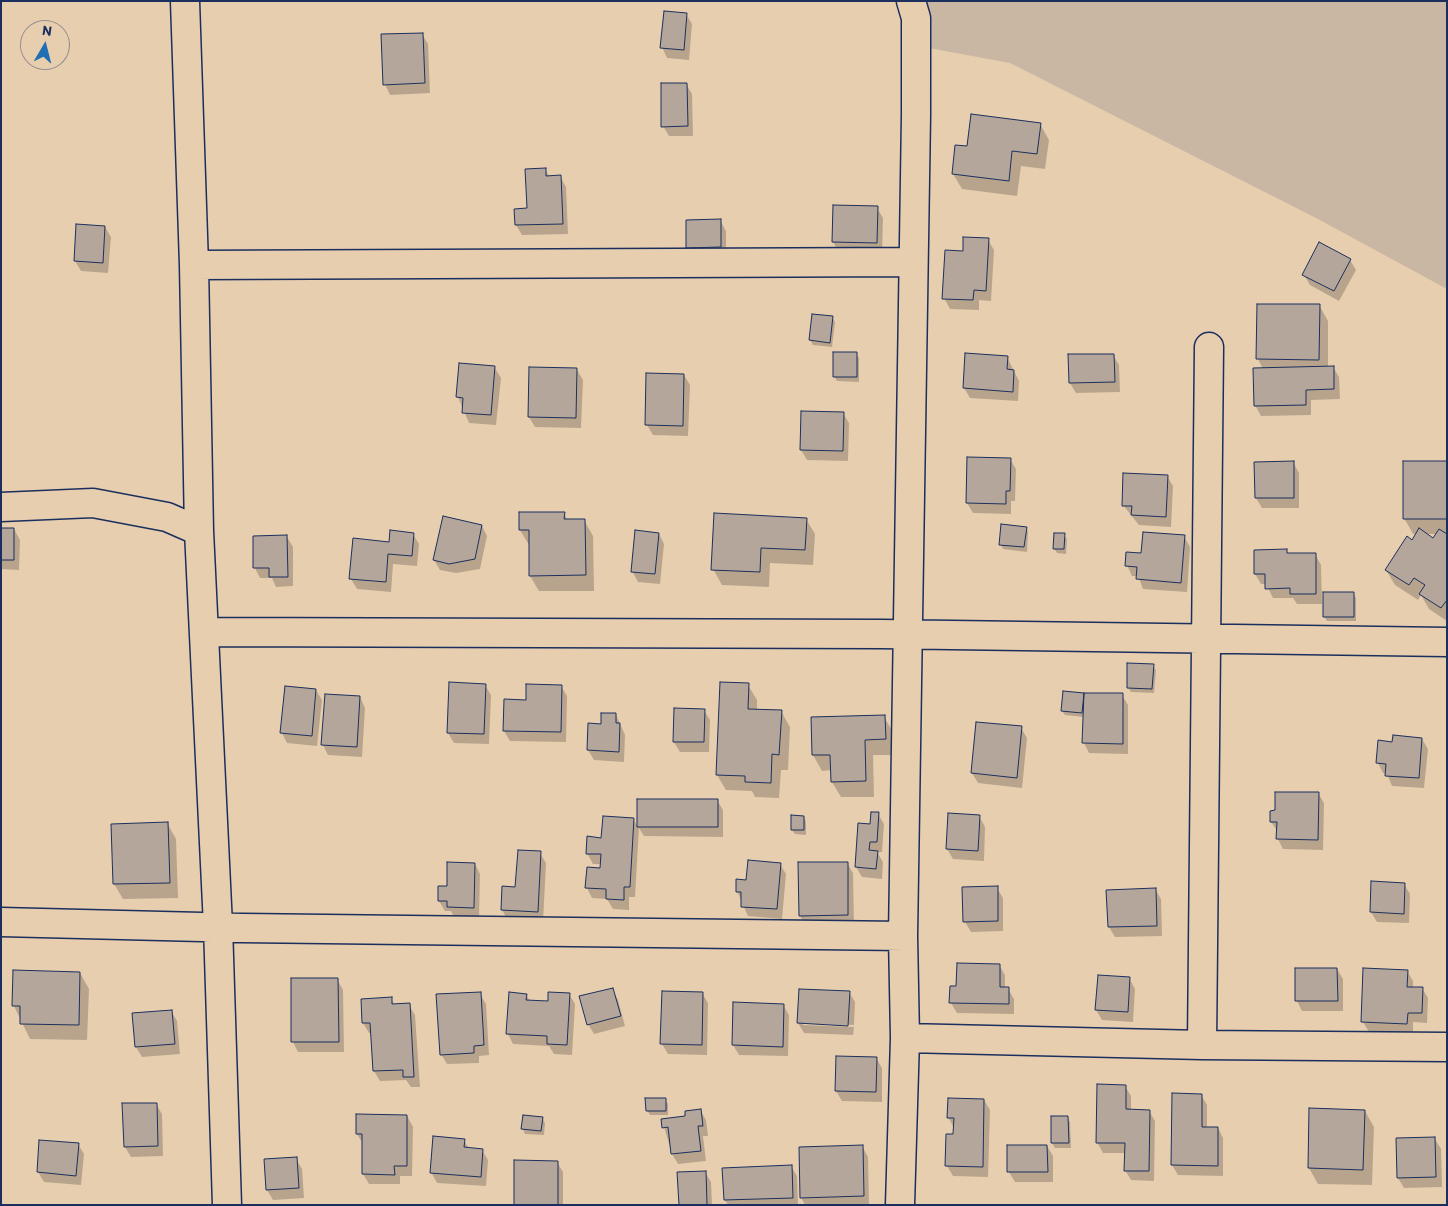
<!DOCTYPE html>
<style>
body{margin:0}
#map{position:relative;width:1448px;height:1206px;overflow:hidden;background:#e7ceaf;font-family:Itim,sans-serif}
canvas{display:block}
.frame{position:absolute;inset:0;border:2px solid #1b2f5e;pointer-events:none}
.north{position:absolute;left:20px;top:20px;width:50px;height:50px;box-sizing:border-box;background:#e7ceaf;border:1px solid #958e8f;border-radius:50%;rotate:8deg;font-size:14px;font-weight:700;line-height:20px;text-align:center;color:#1b2f5e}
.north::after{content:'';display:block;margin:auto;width:18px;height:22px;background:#1f6fb2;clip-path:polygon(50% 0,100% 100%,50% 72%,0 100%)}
</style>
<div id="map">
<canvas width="1448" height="1206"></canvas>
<div class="frame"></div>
<div class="north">N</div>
</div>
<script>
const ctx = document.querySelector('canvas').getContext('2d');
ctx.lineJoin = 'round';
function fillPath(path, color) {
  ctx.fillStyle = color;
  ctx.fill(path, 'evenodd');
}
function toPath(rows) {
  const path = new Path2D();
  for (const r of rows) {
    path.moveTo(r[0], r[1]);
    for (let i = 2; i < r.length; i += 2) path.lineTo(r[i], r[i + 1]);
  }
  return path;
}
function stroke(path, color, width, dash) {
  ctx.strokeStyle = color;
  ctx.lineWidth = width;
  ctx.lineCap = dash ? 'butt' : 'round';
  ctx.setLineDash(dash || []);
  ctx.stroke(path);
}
const green = toPath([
 [904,1,1447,1,1447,289,1316,218,1010,63,907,44]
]);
const shadow = toPath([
 [686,14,692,24,689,60,667,58,662,47],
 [422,34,428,44,430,93,390,95,385,84],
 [686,84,692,94,693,136,669,136,663,126],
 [1040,124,1049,140,1045,169,1021,166,1017,196,962,189,953,174,969,147],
 [545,170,550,177,560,176,566,187,568,234,522,235,516,225,516,210,528,210],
 [877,208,883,218,882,253,839,252,833,242],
 [720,220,726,231,726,257,693,257,687,247],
 [105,227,111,237,108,273,81,271,75,261],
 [988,240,994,250,991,301,979,300,979,310,950,309,944,298,964,252],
 [1350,260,1356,270,1339,301,1310,285,1304,275],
 [1319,305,1328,321,1328,367,1333,367,1339,377,1340,399,1311,400,1311,415,1261,416,1255,405,1263,369,1258,359],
 [832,317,835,322,832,347,813,345,810,340],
 [856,353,859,358,859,382,837,381,834,376],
 [1113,355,1119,365,1120,392,1076,393,1070,383],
 [1007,357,1019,381,1018,401,970,398,964,388],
 [495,368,501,378,496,425,469,423,458,397],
 [577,370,583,380,581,428,535,427,529,417],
 [684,375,690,385,688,436,653,435,647,425],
 [802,412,843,413,849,423,848,461,807,460,801,450],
 [1010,459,1016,469,1015,501,1011,501,1011,514,973,513,967,503],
 [1293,462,1299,473,1299,508,1262,508,1256,498],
 [1447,462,1447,534,1445,534,1447,535,1447,621,1429,609,1421,595,1418,600,1395,585,1386,570,1417,534,1413,534,1404,518],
 [1425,534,1437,534,1433,539],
 [1167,476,1173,486,1171,527,1139,525,1123,505],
 [564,513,568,521,584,520,593,536,594,591,539,591,530,576,529,545,520,530],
 [806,519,815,534,813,565,770,563,769,587,722,585,713,569],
 [482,526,487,536,480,569,456,573,440,570,434,560],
 [1026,528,1028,532,1027,552,1003,549,1001,544],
 [1,529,14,529,20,540,19,570,1,569],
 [413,534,419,544,417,566,393,564,391,592,357,589,351,579,390,543],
 [659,534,664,544,660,584,638,582,632,571],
 [1064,535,1067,539,1066,554,1057,553,1054,548],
 [1184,536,1190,547,1187,592,1143,589,1138,576,1132,576,1127,565,1142,554],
 [254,537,287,537,293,547,293,586,276,587,272,578,260,578,255,568],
 [1286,551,1288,554,1315,554,1321,565,1322,604,1297,604,1293,598,1273,598,1266,584,1261,584,1255,574],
 [1353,593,1356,598,1356,621,1327,621,1324,616],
 [1153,666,1156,670,1154,693,1131,692,1128,687],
 [485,685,491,695,489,744,454,743,448,733],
 [748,685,757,700,757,710,781,711,790,727,788,770,781,770,779,798,755,797,752,791,726,790,717,775],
 [561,686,567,696,566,742,510,741,504,731,527,701],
 [316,690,322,700,317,746,287,743,282,733],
 [1083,694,1085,698,1122,695,1128,705,1128,754,1089,753,1084,743,1084,717,1065,715,1062,711],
 [360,697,365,708,362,757,328,755,323,745],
 [704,710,710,720,709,752,680,752,674,742],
 [616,715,625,735,624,762,594,760,588,750,589,724,603,725],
 [884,717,893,732,894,755,873,755,874,797,841,797,832,782,832,770,822,771,813,755,812,719],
 [1021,728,1027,738,1022,788,978,783,972,773],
 [1422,739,1428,749,1424,788,1392,786,1387,774,1383,773,1378,763],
 [1318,793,1324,803,1323,850,1283,849,1278,839,1278,832,1271,822],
 [638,800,717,800,723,810,723,837,644,836,639,828,635,897,629,897,629,910,613,909,607,899,592,898,587,888,601,869,601,864,593,864,587,853,602,839,633,819,638,827],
 [878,814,884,824,882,852,877,852,883,862,882,879,862,877,856,867,871,825],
 [979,816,985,827,984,861,953,859,947,849],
 [804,817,806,822,806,835,795,834,792,830],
 [167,823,176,839,178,898,123,899,114,884],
 [540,853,546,863,543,922,508,920,502,910,503,888,517,888],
 [847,863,853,873,854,925,806,926,800,916],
 [475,864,480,874,479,918,454,917,451,911,445,911,439,901],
 [780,864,786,874,782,919,748,916,737,891,748,882],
 [1404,884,1410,894,1409,923,1377,922,1371,912],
 [997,888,1003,898,1003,931,971,932,965,922],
 [1155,889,1161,899,1162,936,1115,937,1109,927,1107,891],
 [999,965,1005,975,1005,989,1008,989,1014,999,1014,1014,957,1013,951,1003,957,987],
 [1296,969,1337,969,1343,979,1343,1011,1302,1011,1297,1001],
 [1407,971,1413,981,1413,988,1422,988,1428,998,1427,1023,1413,1022,1413,1034,1369,1032,1363,1022],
 [80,973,89,989,87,1040,30,1039,14,1006],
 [1129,978,1135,989,1133,1022,1102,1020,1096,1010],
 [337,979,343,990,344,1052,298,1052,293,1042,292,980],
 [612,989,618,1000,625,1026,594,1034,588,1024],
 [800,990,849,992,855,1002,854,1025,803,1022,803,1025,854,1027,853,1035,804,1033,798,1023],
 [702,993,708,1003,707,1055,668,1054,662,1044],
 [480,994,486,1004,489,1055,479,1056,479,1063,447,1064,441,1054],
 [569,994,575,1004,572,1055,554,1054,549,1046,513,1044,508,1034,526,995,530,1001,549,1003],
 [391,998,395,1006,409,1005,415,1015,420,1087,411,1087,406,1080,380,1081,374,1071,372,1033,369,1033,363,1023],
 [734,1003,783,1005,789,1015,788,1056,739,1055,733,1045],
 [171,1011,177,1021,180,1054,142,1057,136,1047],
 [876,1058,882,1068,882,1102,842,1101,836,1091],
 [1125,1086,1131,1096,1131,1110,1149,1111,1155,1121,1154,1181,1131,1180,1125,1170,1126,1153,1103,1153,1097,1142],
 [1201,1095,1207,1105,1207,1128,1218,1128,1223,1138,1223,1176,1178,1175,1172,1165],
 [665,1100,668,1104,668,1115,650,1115,647,1110],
 [984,1100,990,1110,988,1177,953,1176,947,1166,955,1135,954,1128,948,1117],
 [156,1104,162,1114,163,1156,131,1157,125,1147],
 [700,1110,706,1120,708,1136,703,1136,706,1161,678,1164,672,1154,662,1120,686,1117],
 [1311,1110,1365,1111,1374,1127,1372,1185,1318,1184,1309,1168],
 [358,1116,407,1116,413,1127,412,1176,400,1176,400,1184,369,1184,363,1174,363,1144,357,1134],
 [1067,1117,1070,1122,1071,1148,1055,1148,1052,1143],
 [542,1118,545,1123,544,1135,525,1134,523,1129],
 [1435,1139,1441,1149,1442,1187,1404,1188,1398,1178],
 [464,1140,469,1149,482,1150,488,1160,486,1186,437,1183,431,1172],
 [78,1144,84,1154,81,1185,44,1182,38,1172],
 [862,1146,868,1157,869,1205,805,1205,801,1197],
 [1009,1146,1047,1146,1053,1156,1053,1182,1015,1182,1009,1172],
 [296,1159,302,1169,304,1198,273,1200,267,1190,265,1161],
 [557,1162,563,1172,563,1205,516,1205],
 [791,1166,797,1176,798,1205,728,1205,725,1200],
 [705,1172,711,1182,712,1205,680,1205]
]);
const building = toPath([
 [664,11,687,13,684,50,660,48,664,11],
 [423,33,425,83,383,85,381,34,423,33],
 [661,83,687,83,688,126,661,127,661,83],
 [971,114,1041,123,1037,154,1012,151,1009,181,952,174,955,145,967,146,971,114],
 [546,168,546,176,561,175,563,224,515,225,514,209,527,208,525,169,546,168],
 [833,205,878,206,877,243,832,242,833,205],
 [721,219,721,247,686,248,686,220,721,219],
 [76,224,105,226,103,263,74,261,76,224],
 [963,237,989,238,986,291,974,290,973,300,942,299,945,250,963,251,963,237],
 [1319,242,1351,259,1334,291,1302,275,1319,242],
 [1257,304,1320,304,1319,360,1256,359,1257,304],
 [812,314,833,316,830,343,809,340,812,314],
 [833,352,857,352,857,377,833,377,833,352],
 [965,353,1008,356,1007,369,1014,370,1013,392,963,388,965,353],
 [1068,354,1114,354,1115,382,1069,383,1068,354],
 [459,363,495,366,491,415,462,413,463,398,456,397,459,363],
 [1334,366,1334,389,1306,390,1306,405,1254,406,1253,368,1334,366],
 [529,367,577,368,576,418,528,417,529,367],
 [646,373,684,374,683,426,645,425,646,373],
 [801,411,844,412,843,451,800,450,801,411],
 [967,457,1011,458,1010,491,1006,491,1006,504,966,503,967,457],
 [1294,461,1294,498,1255,498,1254,462,1294,461],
 [1403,461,1447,461,1447,519,1403,519,1403,461],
 [1123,473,1168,475,1166,517,1131,515,1132,506,1122,506,1123,473],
 [519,512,565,512,564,519,585,519,586,575,529,576,529,530,519,530,519,512],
 [714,513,807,518,805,550,761,548,760,572,711,570,714,513],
 [443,516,482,525,475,559,449,564,433,560,443,516],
 [1001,524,1027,527,1024,547,999,545,1001,524],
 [1,528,14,528,14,560,1,560,1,528],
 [1419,528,1433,538,1439,529,1447,534,1447,600,1441,608,1419,594,1425,585,1414,578,1409,585,1385,570,1407,536,1412,540,1419,528],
 [390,530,414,533,412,556,388,554,386,582,349,579,353,538,389,542,390,530],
 [635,530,659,533,655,574,631,572,635,530],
 [1143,532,1185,535,1181,583,1136,579,1137,567,1125,566,1126,552,1141,553,1143,532],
 [1054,533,1065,533,1064,549,1053,549,1054,533],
 [287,535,288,577,269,577,269,568,253,568,253,536,287,535],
 [1287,549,1287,553,1316,553,1316,594,1290,594,1290,588,1265,589,1265,574,1254,574,1254,550,1287,549],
 [1323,592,1354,592,1354,617,1323,617,1323,592],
 [1127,663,1154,664,1152,689,1127,688,1127,663],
 [449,682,486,684,484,734,447,733,449,682],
 [720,682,749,683,748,709,782,710,779,755,772,754,771,783,745,782,745,776,716,775,720,682],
 [526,684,562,685,561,732,503,731,504,699,526,700,526,684],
 [285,686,316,689,312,736,280,733,285,686],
 [1063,691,1084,693,1082,713,1061,711,1063,691],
 [1084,693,1123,693,1123,744,1082,743,1084,693],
 [325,694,360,696,357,747,321,745,325,694],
 [674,708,705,709,704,742,673,742,674,708],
 [601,713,616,713,616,723,620,723,619,752,587,750,588,723,601,724,601,713],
 [885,715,886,739,865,740,866,781,831,782,830,755,812,755,811,717,885,715],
 [976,722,1022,726,1017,778,971,773,976,722],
 [1393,735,1422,738,1419,778,1385,776,1386,764,1376,763,1378,740,1392,742,1393,735],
 [1275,792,1319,792,1318,840,1276,839,1277,822,1270,822,1270,811,1275,810,1275,792],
 [637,799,718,799,718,827,637,827,637,799],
 [871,812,879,812,877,842,870,842,869,850,878,851,876,869,855,867,858,823,870,824,871,812],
 [948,813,980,815,978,851,946,849,948,813],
 [791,815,804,816,804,830,791,830,791,815],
 [603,816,634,818,630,887,624,887,624,900,606,899,606,889,585,888,587,867,600,868,601,854,586,854,587,836,601,838,603,816],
 [168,822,170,883,113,884,111,824,168,822],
 [518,850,541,851,538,912,501,910,502,886,515,887,518,850],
 [748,860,781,863,777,909,741,907,741,892,736,892,736,879,746,880,748,860],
 [447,862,475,863,474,908,447,907,447,901,438,901,438,886,447,886,447,862],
 [798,862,848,862,848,915,799,916,798,862],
 [1371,881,1405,883,1404,914,1370,912,1371,881],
 [998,886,998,921,963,922,962,887,998,886],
 [1156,888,1157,926,1108,927,1106,890,1156,888],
 [957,963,1000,964,1000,987,1009,987,1009,1004,949,1003,950,986,956,986,957,963],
 [1295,968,1337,968,1338,1001,1295,1001,1295,968],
 [1363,968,1408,970,1407,987,1423,987,1422,1013,1408,1013,1407,1024,1361,1022,1363,968],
 [13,970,80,972,79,1025,20,1024,20,1006,12,1006,13,970],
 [1098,975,1130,977,1128,1012,1095,1010,1098,975],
 [291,978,338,978,339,1042,291,1042,291,978],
 [613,988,621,1016,587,1025,579,996,613,988],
 [799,989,850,991,848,1026,797,1023,799,989],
 [662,991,703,992,702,1045,660,1044,662,991],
 [481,992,484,1045,474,1046,474,1053,440,1055,436,994,481,992],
 [509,992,527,994,526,1000,548,1001,548,992,570,993,567,1045,547,1044,547,1036,506,1034,509,992],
 [392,997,392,1004,410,1003,414,1077,403,1077,403,1070,373,1071,370,1023,362,1023,361,999,392,997],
 [733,1002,784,1004,783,1047,732,1045,733,1002],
 [172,1010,175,1044,135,1047,132,1013,172,1010],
 [836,1056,877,1057,876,1092,835,1091,836,1056],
 [1097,1084,1126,1085,1126,1109,1150,1110,1149,1171,1124,1171,1125,1143,1096,1143,1097,1084],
 [1172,1093,1202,1094,1202,1127,1218,1127,1218,1166,1171,1165,1172,1093],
 [645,1098,666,1098,666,1111,646,1111,645,1098],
 [948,1098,984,1099,983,1167,945,1166,946,1134,953,1134,954,1118,947,1118,948,1098],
 [122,1103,157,1103,158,1146,124,1147,122,1103],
 [1309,1108,1365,1110,1363,1170,1308,1168,1309,1108],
 [701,1109,703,1126,698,1126,701,1151,671,1154,668,1127,662,1128,661,1119,685,1116,685,1111,701,1109],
 [356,1114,407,1115,407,1166,394,1166,395,1175,362,1174,362,1134,356,1134,356,1114],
 [523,1115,543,1117,541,1131,521,1129,523,1115],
 [1051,1116,1068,1116,1069,1143,1051,1143,1051,1116],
 [433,1136,465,1139,464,1147,483,1149,481,1177,430,1173,433,1136],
 [1435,1137,1436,1177,1397,1178,1396,1138,1435,1137],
 [39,1140,79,1143,76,1176,37,1172,39,1140],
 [863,1145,864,1196,800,1198,799,1147,863,1145],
 [1007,1145,1047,1145,1048,1172,1007,1172,1007,1145],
 [297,1157,299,1188,266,1190,264,1159,297,1157],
 [514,1160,558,1161,558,1205,514,1205,514,1160],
 [792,1165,793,1198,724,1200,722,1168,792,1165],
 [706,1171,707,1205,679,1205,677,1172,706,1171]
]);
const minor = toPath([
 [185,1,194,265,199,531,218,926,227,1205],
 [194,265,912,262],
 [1,507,93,503,167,517,199,531],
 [204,632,881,634,1447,642],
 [1,922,242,928,903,936],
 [905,1038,1202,1045,1447,1047],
 [1202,1045,1209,347],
 [900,1205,905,1038,903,936,916,115,916,18,911,1]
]);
fillPath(green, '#cab7a3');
fillPath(shadow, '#0003');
fillPath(building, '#b4a69b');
stroke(building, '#1b2f5e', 1);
stroke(minor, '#1b2f5e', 31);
stroke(minor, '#e7ceaf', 28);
</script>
